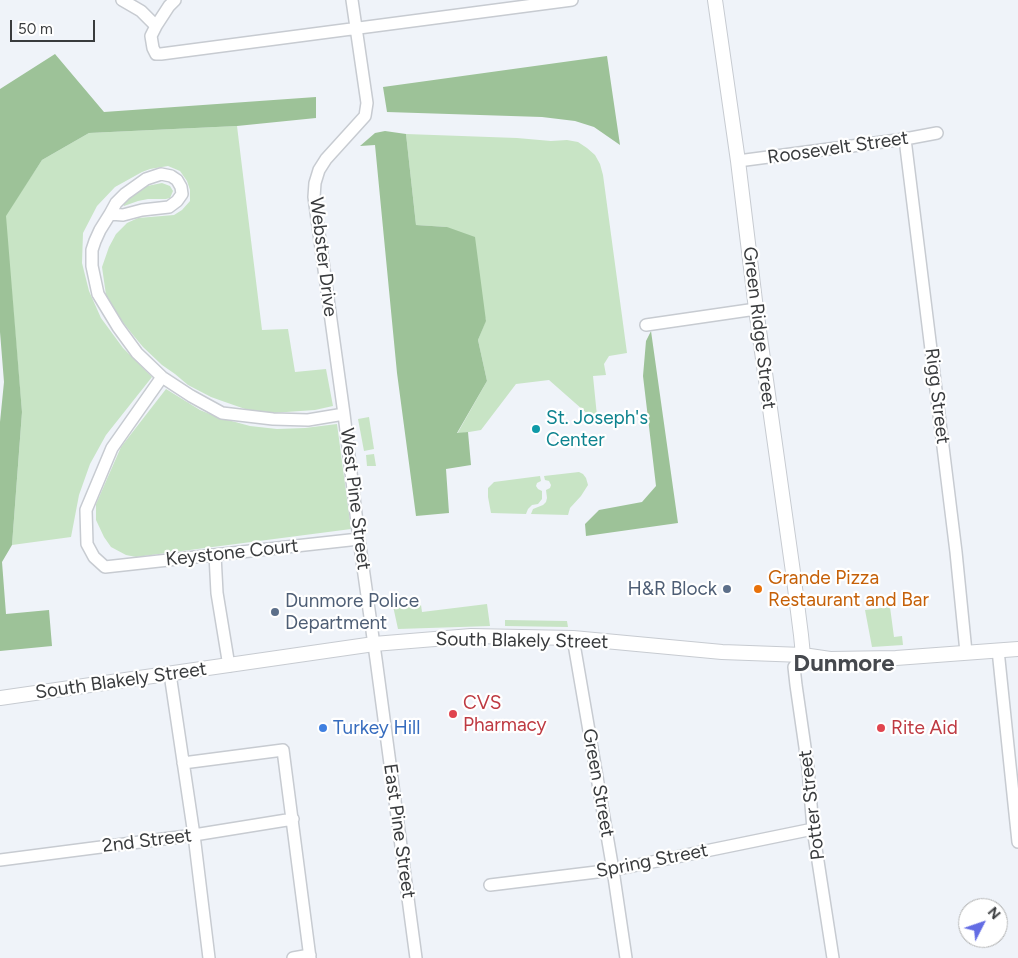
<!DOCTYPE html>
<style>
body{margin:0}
#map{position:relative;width:1018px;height:958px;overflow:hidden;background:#eff3f9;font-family:Figtree,sans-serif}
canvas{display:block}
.north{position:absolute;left:958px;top:898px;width:50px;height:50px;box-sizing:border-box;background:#fff;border:1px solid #b0b1b1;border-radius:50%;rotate:49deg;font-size:14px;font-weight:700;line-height:20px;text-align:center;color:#393b3d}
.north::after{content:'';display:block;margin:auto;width:18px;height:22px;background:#636ce4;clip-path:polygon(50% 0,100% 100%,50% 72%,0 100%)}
.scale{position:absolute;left:10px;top:20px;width:85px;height:22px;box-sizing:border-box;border:2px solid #393b3d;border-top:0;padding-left:6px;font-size:15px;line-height:18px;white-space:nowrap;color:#393b3d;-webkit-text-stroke:4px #fff;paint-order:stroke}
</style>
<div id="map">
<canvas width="1018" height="958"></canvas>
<div class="north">N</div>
<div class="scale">50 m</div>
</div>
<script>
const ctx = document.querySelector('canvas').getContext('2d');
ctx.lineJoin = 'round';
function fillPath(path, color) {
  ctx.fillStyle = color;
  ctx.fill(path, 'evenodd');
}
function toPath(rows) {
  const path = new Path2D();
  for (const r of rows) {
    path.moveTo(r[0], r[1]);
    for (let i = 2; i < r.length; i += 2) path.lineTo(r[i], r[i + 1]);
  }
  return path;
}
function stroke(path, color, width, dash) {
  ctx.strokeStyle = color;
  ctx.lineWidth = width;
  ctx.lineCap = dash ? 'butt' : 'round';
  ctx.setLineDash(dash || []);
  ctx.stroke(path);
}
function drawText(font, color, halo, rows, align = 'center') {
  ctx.font = font + ' Figtree,sans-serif';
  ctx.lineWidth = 4.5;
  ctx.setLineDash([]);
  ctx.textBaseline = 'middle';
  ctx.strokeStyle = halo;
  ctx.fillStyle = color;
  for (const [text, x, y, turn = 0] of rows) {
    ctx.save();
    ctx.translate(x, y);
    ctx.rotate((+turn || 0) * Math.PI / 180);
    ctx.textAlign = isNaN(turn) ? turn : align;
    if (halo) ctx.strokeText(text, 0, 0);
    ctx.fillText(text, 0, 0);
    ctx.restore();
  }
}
const green = toPath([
 [237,126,262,330,288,329,295,372,326,369,333,406,315,410,272,413,248,410,225,402,211,397,188,385,175,374,162,365,143,347,133,335,118,316,106,295,102,267,109,247,116,234,127,223,138,218,174,215,182,210,190,201,190,190,187,181,180,171,168,166,150,169,142,172,115,187,97,206,83,233,82,263,89,291,101,318,123,348,152,377,106,435,90,464,79,495,71,537,12,545,22,412,5,216,42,160,89,133],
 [406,134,517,138,551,141,567,140,578,142,587,148,595,155,600,164,603,175,627,353,609,356,604,364,606,375,593,376,597,416,591,417,549,380,516,384,481,430,457,434,487,381,478,340,486,320,447,227,416,225],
 [162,183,170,186,173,191,170,198,166,199,148,199,138,201,124,206,123,204,133,195,147,186],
 [166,389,200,410,217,417,250,426,277,429,305,428,337,424,351,529,136,557,126,555,111,547,104,537,96,520,96,504,121,447],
 [369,417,374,449,364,451,358,419],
 [374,454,376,466,367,466,366,455],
 [579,472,583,474,586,478,588,485,581,496,570,508,568,515,531,514,533,509,543,505,546,502,547,498,546,490,550,488,551,485,549,481,545,480,544,476],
 [540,476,541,481,537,483,536,486,538,489,542,491,542,499,538,504,532,505,528,509,526,514,491,513,488,497,488,488,494,482],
 [487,604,490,626,398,629,393,606,401,605,402,608,421,605,422,612],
 [890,607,894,637,902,636,903,645,872,647,865,610],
 [505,620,567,621,568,627,505,626]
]);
const forest = toPath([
 [55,54,104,112,316,97,316,118,237,126,89,133,42,160,6,216,22,412,12,545,2,562,6,614,49,610,52,646,0,651,0,422,4,382,0,332,0,89],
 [607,56,620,145,594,127,575,121,542,117,387,112,383,87],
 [385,131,406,134,416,225,447,227,475,237,486,321,478,340,487,381,457,433,468,432,471,465,446,469,449,513,416,516,397,373,375,145,360,146,375,133],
 [651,331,678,523,586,536,585,524,599,510,642,502,656,486,643,376,646,341]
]);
const minor = toPath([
 [122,0,141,11,156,26],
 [175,0,169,6,156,26,151,36,153,48,156,54,161,54,572,0],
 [352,0,367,103,365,116,326,159,319,170,315,183,314,197,344,414,359,539,376,659,416,958],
 [905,139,956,552,966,652],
 [738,161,905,139,937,133],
 [110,214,116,203,125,194,146,179,161,174,171,176,177,180,181,187,182,194,177,201,169,207,142,210,123,215,110,214,100,230,95,241,92,250,92,266,98,294,118,327,137,353,162,377,191,396,222,413,273,419,308,420,344,414],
 [646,325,756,309],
 [162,377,112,448,86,510,87,544,94,557,105,567,359,539],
 [215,555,217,593,229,666],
 [573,638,613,870,626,958],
 [998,650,1018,842],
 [803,655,794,667,796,685,808,768,813,829,833,958],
 [170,674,194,835,209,958],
 [183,763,283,750,310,958],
 [0,860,194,835,293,819],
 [490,885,613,870,813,829],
 [293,958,310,955]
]);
const major = toPath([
 [715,0,738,161,756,309,793,572,801,635,803,655],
 [0,698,374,644,471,636,573,638,722,652,803,655,830,659,896,658,1018,649]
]);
const markers = [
 [536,429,5,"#0f9aa8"],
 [727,589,5,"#5c6f8a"],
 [758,589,5,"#e8710a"],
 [275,612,5,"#5c6f8a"],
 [453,714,5,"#e0444e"],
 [323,728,5,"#3f7fe0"],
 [881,728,5,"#e0444e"]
];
const streetNames = [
 ["Roosevelt Street",838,148,-8],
 ["Webster Drive",323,257,83],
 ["Green Ridge Street",759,328,83],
 ["Rigg Street",937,396,83],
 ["West Pine Street",355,499,83],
 ["Keystone Court",232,553,-6],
 ["South Blakely Street",522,641,1],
 ["South Blakely Street",121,681,-8],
 ["Green Street",598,783,80],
 ["Potter Street",812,805,-97],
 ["East Pine Street",399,831,82],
 ["2nd Street",147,841,-7],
 ["Spring Street",652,861,-11]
];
const cultureNames = [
 ["St. Joseph's",546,418],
 ["Center",546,440]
];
const foodNames = [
 ["Grande Pizza",768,578],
 ["Restaurant and Bar",768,600]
];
const serviceNames = [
 ["H&R Block",717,589],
 ["Dunmore Police",285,601,"left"],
 ["Department",285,623,"left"]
];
const healthNames = [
 ["CVS",463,703],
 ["Pharmacy",463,725],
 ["Rite Aid",891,728]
];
const shopNames = [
 ["Turkey Hill",333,728]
];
const districtNames = [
 ["Dunmore",844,664]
];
fillPath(green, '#c8e4c5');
fillPath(forest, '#9dc298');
stroke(minor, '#c7cbd1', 14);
stroke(major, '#c7cbd1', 16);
stroke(minor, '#fff', 11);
stroke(major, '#fff', 14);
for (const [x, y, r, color] of markers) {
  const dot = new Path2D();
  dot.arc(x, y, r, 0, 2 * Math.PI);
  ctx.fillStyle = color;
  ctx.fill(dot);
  stroke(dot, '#fff', 2);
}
drawText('19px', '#393b3d', '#fff', streetNames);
drawText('19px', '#0d838f', '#fff', cultureNames, 'left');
drawText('19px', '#c56008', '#fff', foodNames, 'left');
drawText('19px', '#4e5e75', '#fff', serviceNames, 'right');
drawText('19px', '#be3a42', '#fff', healthNames, 'left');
drawText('19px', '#366cbe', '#fff', shopNames, 'left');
drawText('bold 24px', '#46494e', '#fff', districtNames);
</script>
